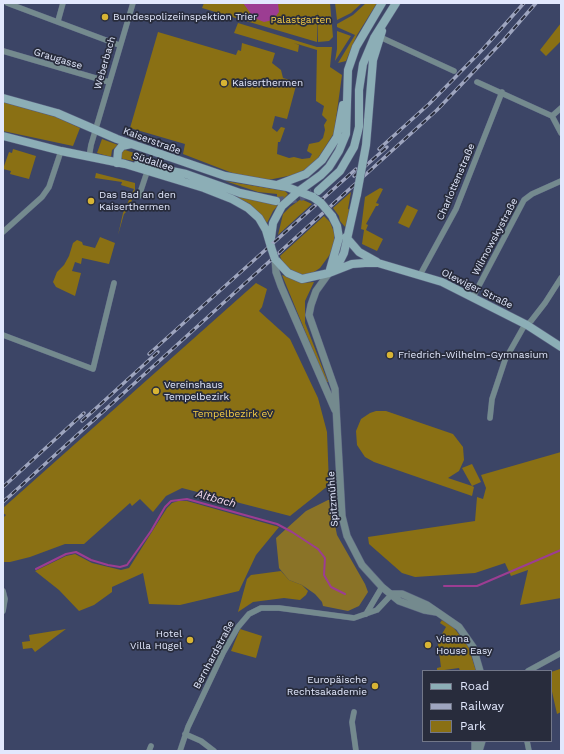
<!DOCTYPE html>
<meta charset="utf-8">
<style>
body{margin:0}
#map{position:relative;width:564px;height:754px;overflow:hidden;background:#3c4566;font-family:"Work Sans",sans-serif}
canvas{display:block}
.frame{position:absolute;inset:0;border:4px solid #e2e8fd;pointer-events:none}
.legend{position:absolute;left:422px;top:670px;width:130px;height:72px;box-sizing:border-box;background:#282c3c;border:1px solid #727789;margin:0;padding:5px 7px;list-style:none;font-size:12px;color:#e2e8fd}
.legend li{display:flex;align-items:center;gap:8px;height:20px}
.legend b{width:20px;border:1px solid #727789}
</style>
<div id="map">
<canvas width="564" height="754"></canvas>
<div class="frame"></div>
<ul class="legend">
<li><b style="height:5px;background:#8caeb6"></b>Road</li>
<li><b style="height:5px;background:#9ea5bf"></b>Railway</li>
<li><b style="height:11px;background:#8a7014"></b>Park</li>
</ul>
</div>
<script>
const ctx = document.querySelector('canvas').getContext('2d');
ctx.lineJoin = 'round';
function fillPath(path, color) {
  ctx.fillStyle = color;
  ctx.fill(path, 'evenodd');
}
function toPath(rows) {
  const path = new Path2D();
  for (const r of rows) {
    path.moveTo(r[0], r[1]);
    for (let i = 2; i < r.length; i += 2) path.lineTo(r[i], r[i + 1]);
  }
  return path;
}
function stroke(path, color, width, dash) {
  ctx.strokeStyle = color;
  ctx.lineWidth = width;
  ctx.lineCap = dash ? 'butt' : 'round';
  ctx.setLineDash(dash || []);
  ctx.stroke(path);
}
function drawText(font, color, halo, rows, align = 'center') {
  ctx.font = font + ' "Work Sans",sans-serif';
  ctx.lineWidth = 3.5;
  ctx.setLineDash([]);
  ctx.textBaseline = 'middle';
  ctx.strokeStyle = halo;
  ctx.fillStyle = color;
  for (const [text, x, y, turn = 0] of rows) {
    ctx.save();
    ctx.translate(x, y);
    ctx.rotate((+turn || 0) * Math.PI / 180);
    ctx.textAlign = isNaN(turn) ? turn : align;
    if (halo) ctx.strokeText(text, 0, 0);
    ctx.fillText(text, 0, 0);
    ctx.restore();
  }
}
const green = toPath([
 [204,3,330,3,333,37,329,41,318,42,318,10,317,42,202,8],
 [335,3,362,3,351,13,337,20],
 [366,3,377,3,357,35,346,61,338,63,355,35,337,27,337,24,353,15],
 [238,23,317,47,332,47,330,67,342,75,334,133,318,158,305,170,293,175,268,180,240,176,183,154,185,144,130,128,158,32,236,55,238,50,241,51,242,43,275,53,272,63,281,70,283,78,297,82,287,119,275,116,272,128,277,132,281,127,285,128,280,142,278,142,277,154,289,158,294,157,302,159,310,158,312,154,307,151,309,144,319,142,323,138,325,130,324,125,327,120,322,115,324,106,316,101,317,50,294,43,299,45,298,52,234,33],
 [561,23,561,41,546,56,540,50],
 [337,31,351,36,335,61,337,49],
 [3,102,56,117,80,128,73,146,3,131],
 [102,139,118,145,112,150,111,157,97,153],
 [13,149,36,156,29,179,10,174,11,171,3,169,9,152,12,153],
 [125,150,150,158,150,164,123,159,120,157,121,152],
 [96,173,135,183,135,189,133,198,126,212,124,214,118,235,123,213,134,189,121,185,122,182,95,178],
 [225,181,285,191,288,194,273,211,267,223,250,204,225,192,269,203,277,204,277,194,258,192],
 [380,188,383,189,376,203,379,204,378,206,376,206,366,224,368,225,366,230,383,239,377,251,362,244,364,230,361,229,365,197],
 [351,192,348,209,350,210,346,228,340,221,339,216,333,208],
 [301,199,312,204,278,235,283,214,290,207],
 [407,205,418,210,409,228,398,223],
 [324,216,330,222,334,232,334,243,331,253,320,268,311,274,303,276,292,271,282,261,280,256],
 [100,237,115,243,109,264,82,258,81,264,75,262,72,271,81,273,75,296,56,287,53,282,57,272,64,265,69,256,73,243,77,240,82,242,83,245,95,248],
 [282,275,302,283,314,282,305,301,305,323,328,382,326,382],
 [256,283,267,289,262,307,259,311,290,339,318,398,327,432,329,485,290,516,182,488,166,496,153,512,140,499,132,506,130,503,84,544,65,544,30,557,10,562,3,562,3,518,6,515,3,513,3,508],
 [376,411,386,411,453,434,463,447,464,460,459,471,448,478,472,486,462,468,472,464,481,482,472,486,474,487,472,496,374,462,365,457,357,445,356,431,361,419,370,413],
 [561,452,561,598,520,605,528,570,511,576,505,563,475,573,415,577,402,573,369,544,368,537,475,521,477,497,483,499,486,488,481,475],
 [178,501,187,501,279,527,256,555,239,591,180,605,149,604,143,573,112,587,112,592,94,605,79,611,59,590,35,571,66,556,75,554,92,563,121,570,129,568,167,508,172,503],
 [281,571,289,580,302,585,308,591,306,595,300,600,284,598,253,602,238,612,247,579,251,575],
 [442,620,452,626,468,645,476,671,460,671,459,668,437,671,437,668,441,667,437,637,441,640,444,636,442,634,446,627,440,623],
 [66,629,35,652,32,648,23,649,22,642,30,641,29,635],
 [240,629,262,636,256,658,231,651],
 [560,669,561,712,557,714,551,687,551,672]
]);
const forest = toPath([
 [328,500,330,500,337,535,365,584,368,592,359,606,348,611,323,606,322,602,315,594,302,585,289,580,279,568,276,538,306,511]
]);
const water = toPath([
 [243,3,278,3,279,12,273,20,264,22,254,18]
]);
const stream = toPath([
 [36,569,66,554,76,552,91,560,108,565,120,567,127,565,151,531,165,507,171,501,187,499,277,524,292,532,318,549,325,558,324,575,331,587,345,594],
 [444,586,477,586,561,550]
]);
const secondaryTunnel = toPath([
 [276,201,294,199,312,193]
]);
const minor = toPath([
 [7,3,119,45],
 [58,21,63,3],
 [380,37,454,71],
 [3,51,109,82],
 [477,82,552,116,561,133],
 [552,116,561,108],
 [89,157,91,145,133,3],
 [139,196,147,172],
 [3,232,42,197,49,187,61,151],
 [420,275,456,209,502,92],
 [473,297,524,200,532,194,561,181],
 [3,335,93,369,114,283],
 [490,418,492,399,505,360,523,328,531,321,545,303,561,278],
 [3,591,5,599,3,611],
 [366,614,382,587],
 [528,671,561,653],
 [354,712,352,722,356,751],
 [185,734,201,741,214,751],
 [527,741,529,751],
 [149,751,151,746],
 [180,751,188,727,223,653,238,627,249,614,261,608,279,608,354,618,377,610,392,594]
]);
const tertiary = toPath([
 [275,259,276,272,281,286,335,410],
 [329,273,316,291,311,305,309,315,335,389,342,516,347,536,362,565,382,587,399,601,424,610,436,612],
 [392,594,402,594,427,605,459,627,473,647,480,671],
 [475,741,475,751],
 [479,751,482,741]
]);
const secondary = toPath([
 [3,98,57,113,117,139,225,176,287,187,313,197],
 [368,121,373,60,382,31],
 [3,136,61,151,125,164,204,188,232,199,248,208,259,218,266,230,271,247],
 [117,163,118,151,122,146,131,144],
 [138,164,186,174,240,193,276,201],
 [277,185,306,174,322,160,337,137,343,105],
 [318,191,340,171,354,147,359,127,359,90,363,64,374,38,396,3],
 [346,237,359,252,377,262],
 [271,238,273,223,282,206,299,191,321,175,329,167,339,151,346,134,348,70,356,47,382,3],
 [275,259,288,273,302,279,329,273,352,264,365,263,378,263,442,282,527,325,561,347],
 [331,272,338,265,344,253,357,194],
 [329,273,339,238,337,226,332,216]
]);
const rail = toPath([
 [379,149,429,104,483,49,524,3],
 [354,176,387,147],
 [149,354,356,169],
 [82,421,158,352],
 [3,487,84,413],
 [3,502,437,110,502,42,536,3]
]);
const secondaryBridge = toPath([
 [357,194,366,145,368,121],
 [313,197,321,203,332,216],
 [271,247,275,259]
]);
const markers = [
 [105,17,4,"#d8b434"],
 [224,83,4,"#d8b434"],
 [91,201,4,"#d8b434"],
 [390,355,4,"#d8b434"],
 [156,391,4,"#d8b434"],
 [190,640,4,"#d8b434"],
 [428,645,4,"#d8b434"],
 [375,686,4,"#d8b434"]
];
const poiNames = [
 ["Bundespolizeiinspektion Trier",113,17],
 ["Kaiserthermen",232,83],
 ["Das Bad an den",99,195],
 ["Kaiserthermen",99,207],
 ["Friedrich-Wilhelm-Gymnasium",398,355],
 ["Vereinshaus",164,385],
 ["Tempelbezirk",164,397],
 ["Hotel",182,634,"right"],
 ["Villa Hügel",182,646,"right"],
 ["Vienna",436,639],
 ["House Easy",436,651],
 ["Europäische",367,680,"right"],
 ["Rechtsakademie",367,692,"right"]
];
const parkNames = [
 ["Palastgarten",301,20],
 ["Tempelbezirk eV",233,414]
];
const streetNames = [
 ["Graugasse",58,59,17],
 ["Weberbach",105,63,-74],
 ["Kaiserstraße",152,141,20],
 ["Südallee",153,162,18],
 ["Charlottenstraße",456,182,-67],
 ["Wilmowskystraße",495,237,-62],
 ["Olewiger Straße",477,289,26],
 ["Spitzmühle",333,499,-94],
 ["Bernhardstraße",214,655,-62]
];
const waterNames = [
 ["Altbach",216,499,15]
];
fillPath(green, '#8a7014');
fillPath(forest, '#8a7327');
fillPath(water, '#9c3d92');
stroke(stream, '#9c3d92', 2);
stroke(secondaryTunnel, '#555d7d', 8, [8, 4]);
stroke(minor, '#5a6281', 6);
stroke(tertiary, '#5a6281', 8);
stroke(secondary, '#5a6281', 9);
stroke(minor, '#748a8e', 5.5);
stroke(tertiary, '#748a8e', 7);
stroke(secondary, '#8caeb6', 8);
stroke(rail, '#9ea5bf', 3.5);
stroke(rail, '#282c3c', 2, [6]);
stroke(secondaryBridge, '#5a6281', 9, []);
stroke(secondaryBridge, '#8caeb6', 8);
for (const [x, y, r, color] of markers) {
  const dot = new Path2D();
  dot.arc(x, y, r, 0, 2 * Math.PI);
  ctx.fillStyle = color;
  ctx.fill(dot);
  stroke(dot, '#282c3c', 1.5);
}
drawText('10px', '#e2e8fd', '#282c3c', poiNames, 'left');
drawText('10px', '#f7ce46', '#282c3c', parkNames);
drawText('10px', '#e2e8fd', '#282c3c', streetNames);
drawText('italic 11px', '#f2d9ee', '#282c3c', waterNames);
</script>
